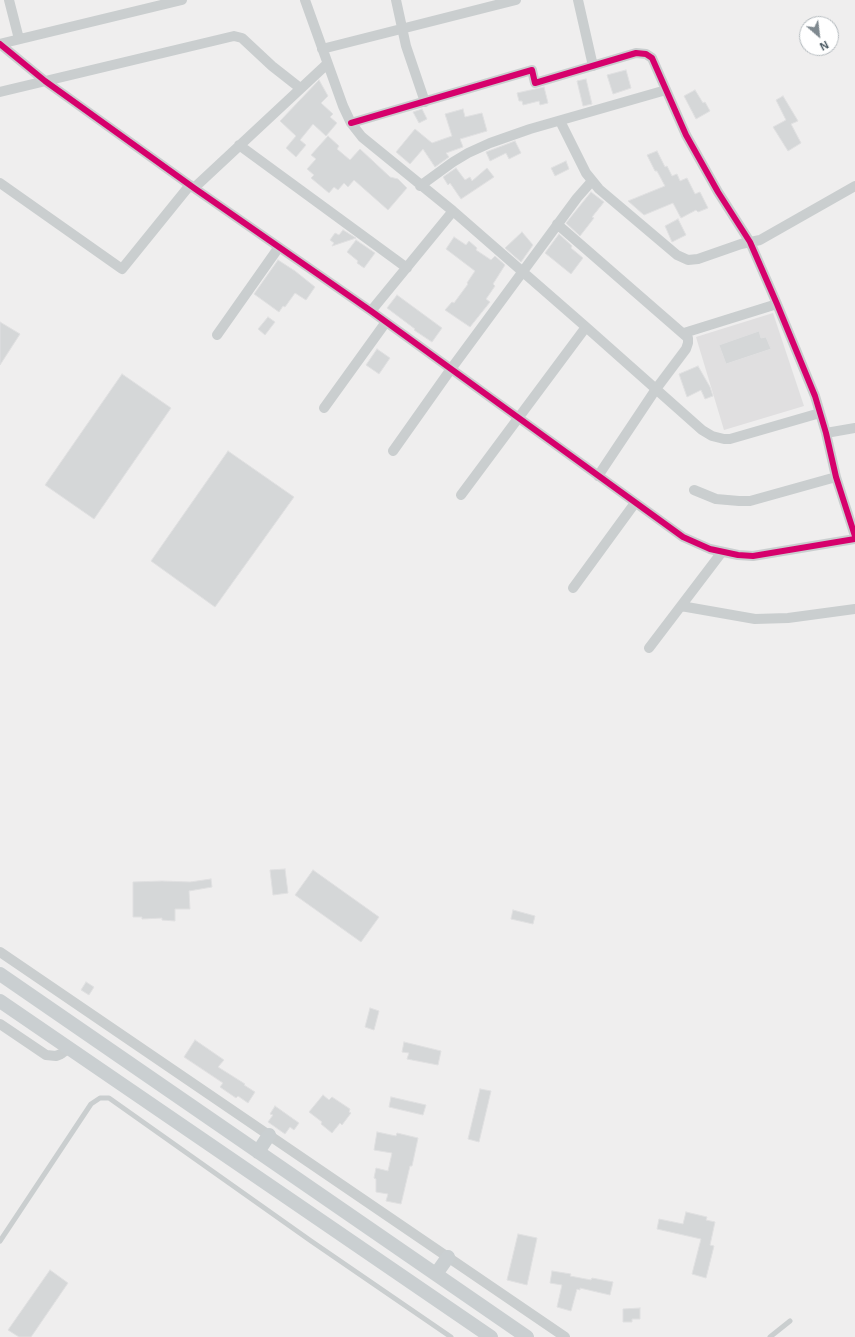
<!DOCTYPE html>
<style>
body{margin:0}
#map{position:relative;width:855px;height:1337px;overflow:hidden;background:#efeeee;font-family:Helvetica,sans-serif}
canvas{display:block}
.north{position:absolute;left:799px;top:16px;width:40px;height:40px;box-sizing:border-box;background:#fff;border:1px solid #b4babe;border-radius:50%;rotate:152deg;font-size:11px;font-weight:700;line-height:16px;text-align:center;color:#43535c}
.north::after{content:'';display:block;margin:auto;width:14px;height:18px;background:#7f898f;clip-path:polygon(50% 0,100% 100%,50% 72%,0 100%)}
</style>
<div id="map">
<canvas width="855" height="1337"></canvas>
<div class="north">N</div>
</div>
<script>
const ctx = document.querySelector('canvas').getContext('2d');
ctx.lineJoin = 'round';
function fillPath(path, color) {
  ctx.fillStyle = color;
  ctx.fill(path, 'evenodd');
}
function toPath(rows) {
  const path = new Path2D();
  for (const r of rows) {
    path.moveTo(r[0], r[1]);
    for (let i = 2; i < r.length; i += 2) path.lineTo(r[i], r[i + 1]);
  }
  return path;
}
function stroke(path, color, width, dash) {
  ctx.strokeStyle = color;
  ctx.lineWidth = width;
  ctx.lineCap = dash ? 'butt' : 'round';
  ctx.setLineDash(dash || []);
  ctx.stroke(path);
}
const education = toPath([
 [773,313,804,406,724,430,696,337]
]);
const building = toPath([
 [626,70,631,88,613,94,607,75,626,70],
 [586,79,592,104,583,106,577,81,586,79],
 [319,80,328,96,321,103,333,114,330,117,337,123,326,136,313,124,300,140,306,145,296,157,286,148,296,136,280,121,319,80],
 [544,87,548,103,540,105,539,101,523,105,522,101,519,101,517,93,544,87],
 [695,90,703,103,705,102,710,111,696,119,684,96,695,90],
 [783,96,798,121,791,124,801,143,788,151,773,127,786,120,776,100,783,96],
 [422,109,427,119,419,123,413,112,422,109],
 [463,109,465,117,482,113,487,131,460,139,463,147,446,153,449,157,435,167,423,149,410,164,396,152,415,129,432,143,452,136,445,114,463,109],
 [328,136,339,146,337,149,350,160,360,149,390,177,398,179,407,188,388,210,354,180,348,187,344,183,338,190,334,187,329,193,311,178,314,175,307,169,316,159,311,155,328,136],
 [515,141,521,153,509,159,506,153,490,161,486,152,515,141],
 [657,151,665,167,667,166,672,176,677,174,680,181,687,178,695,194,700,192,708,208,698,212,696,210,681,218,673,203,644,215,628,201,665,186,657,171,655,171,647,155,657,151],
 [566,161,569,169,555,176,551,168,566,161],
 [456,168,465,180,470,177,472,181,487,168,494,177,461,199,450,183,448,185,443,177,456,168],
 [591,192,604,202,592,217,594,218,580,236,566,223,591,192],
 [678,219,686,235,672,242,665,226,678,219],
 [343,230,356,238,332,246,334,243,330,240,335,233,339,235,343,230],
 [522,232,533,245,521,262,505,248,522,232],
 [559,234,572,246,571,248,583,258,571,274,545,253,559,234],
 [454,237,466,245,469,241,477,248,476,250,491,260,495,256,505,265,493,284,495,286,486,299,490,302,470,327,445,310,452,302,454,303,468,284,467,283,475,271,446,249,454,237],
 [356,240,375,253,364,268,357,263,358,261,347,252,356,240],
 [278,260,295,271,315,287,306,300,295,293,285,307,283,306,279,312,254,294,278,260],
 [397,295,442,328,432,342,414,330,415,329,387,308,397,295],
 [268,317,275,322,265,335,258,329,268,317],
 [0,322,20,334,0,365,0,322],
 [759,331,761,338,766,337,771,349,726,364,719,345,759,331],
 [377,349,390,358,379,374,366,365,377,349],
 [698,366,710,387,713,396,705,399,701,390,687,397,679,374,698,366],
 [122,374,171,408,94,519,45,485,122,374],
 [228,451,294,497,215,607,151,561,228,451],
 [285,869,288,893,273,895,270,870,285,869],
 [313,870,379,917,361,942,295,895,313,870],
 [211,879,212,887,189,891,190,909,175,909,175,921,162,920,162,918,142,919,142,917,133,917,133,882,162,881,190,882,211,879],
 [513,910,535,916,533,924,511,919,513,910],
 [86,982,94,987,89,995,81,990,86,982],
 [370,1008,379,1011,374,1030,365,1027,370,1008],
 [195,1040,224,1060,218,1067,245,1084,244,1085,255,1092,248,1103,238,1096,236,1098,220,1087,223,1083,184,1057,195,1040],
 [404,1042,441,1051,438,1065,407,1059,409,1053,402,1052,404,1042],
 [480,1089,491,1091,479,1142,468,1139,480,1089],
 [323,1095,329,1100,332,1097,350,1109,349,1112,351,1113,342,1125,340,1123,332,1133,321,1124,322,1122,309,1112,323,1095],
 [391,1097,426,1105,423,1115,389,1107,391,1097],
 [275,1106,299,1123,294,1130,290,1127,285,1134,268,1122,273,1115,270,1114,275,1106],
 [377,1132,396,1136,397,1133,418,1138,412,1166,410,1166,401,1204,386,1201,388,1194,376,1192,376,1179,374,1178,376,1168,388,1171,392,1153,374,1150,377,1132],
 [686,1212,707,1217,706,1220,715,1222,710,1245,714,1246,706,1278,692,1274,701,1239,657,1229,659,1219,683,1224,686,1212],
 [518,1234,537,1238,527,1285,507,1280,518,1234],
 [50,1270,68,1283,31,1337,19,1337,8,1330,50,1270],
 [552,1271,571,1274,570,1276,591,1280,592,1278,613,1282,610,1295,580,1288,580,1290,577,1289,571,1311,557,1307,562,1285,550,1283,552,1271],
 [640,1308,640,1319,632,1319,632,1322,623,1322,623,1309,640,1308]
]);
const lane = toPath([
 [0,1241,91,1104,100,1098,109,1098,311,1241,451,1337],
 [770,1337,790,1321]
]);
const street = toPath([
 [9,0,19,39],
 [305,0,343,106,351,123,362,137,453,211,586,327,702,430,712,436,724,439,730,439,820,413],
 [396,0,406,46,425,102],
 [578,0,593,66],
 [0,44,45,81,194,188,371,311,683,537,710,549,738,555,753,556,855,539],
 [0,44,182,0],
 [322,49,516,0],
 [0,92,234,36,242,38,272,66,300,88],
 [560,121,586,173,599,189,677,255,688,260,698,259,741,244,760,240,855,186],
 [351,123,532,70,535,83,636,53,646,54,652,58,686,135,718,192,750,242,777,304,815,396,826,433,836,477,855,536],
 [239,145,407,268],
 [0,183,122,269,190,185],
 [420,186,453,162,468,153,490,143,530,129,666,90],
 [194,188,327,64],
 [557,224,688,338,688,343,686,349,656,389,598,476],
 [371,311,453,211],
 [684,333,777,304],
 [217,335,279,247],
 [324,408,386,322],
 [826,433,855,428],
 [393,451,451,369,577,198,592,181],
 [694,490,716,499,739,501,750,501,836,477],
 [461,495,586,327],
 [573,588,635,503],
 [681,606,755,619,788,618,855,609],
 [649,648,722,552],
 [0,952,565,1337],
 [0,1024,46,1055,56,1056,61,1054,69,1048]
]);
const secondary = toPath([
 [0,974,527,1337],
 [0,1001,491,1337],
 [258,1152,269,1135],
 [436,1274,448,1257]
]);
const cycleway = toPath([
 [0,44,45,81,194,188,371,311,683,537,710,549,738,555,753,556,855,539],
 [351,123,532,70,535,83,636,53,646,54,652,58,686,135,718,192,750,242,777,304,815,396,826,433,836,477,855,536]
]);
fillPath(education, '#e0dfe0');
fillPath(building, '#d5d7d8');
stroke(building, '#e0e0e1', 1);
stroke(lane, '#cacecf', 5);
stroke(street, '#cacecf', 10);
stroke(secondary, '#cacfd1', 14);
stroke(cycleway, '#d6006c', 6);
</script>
